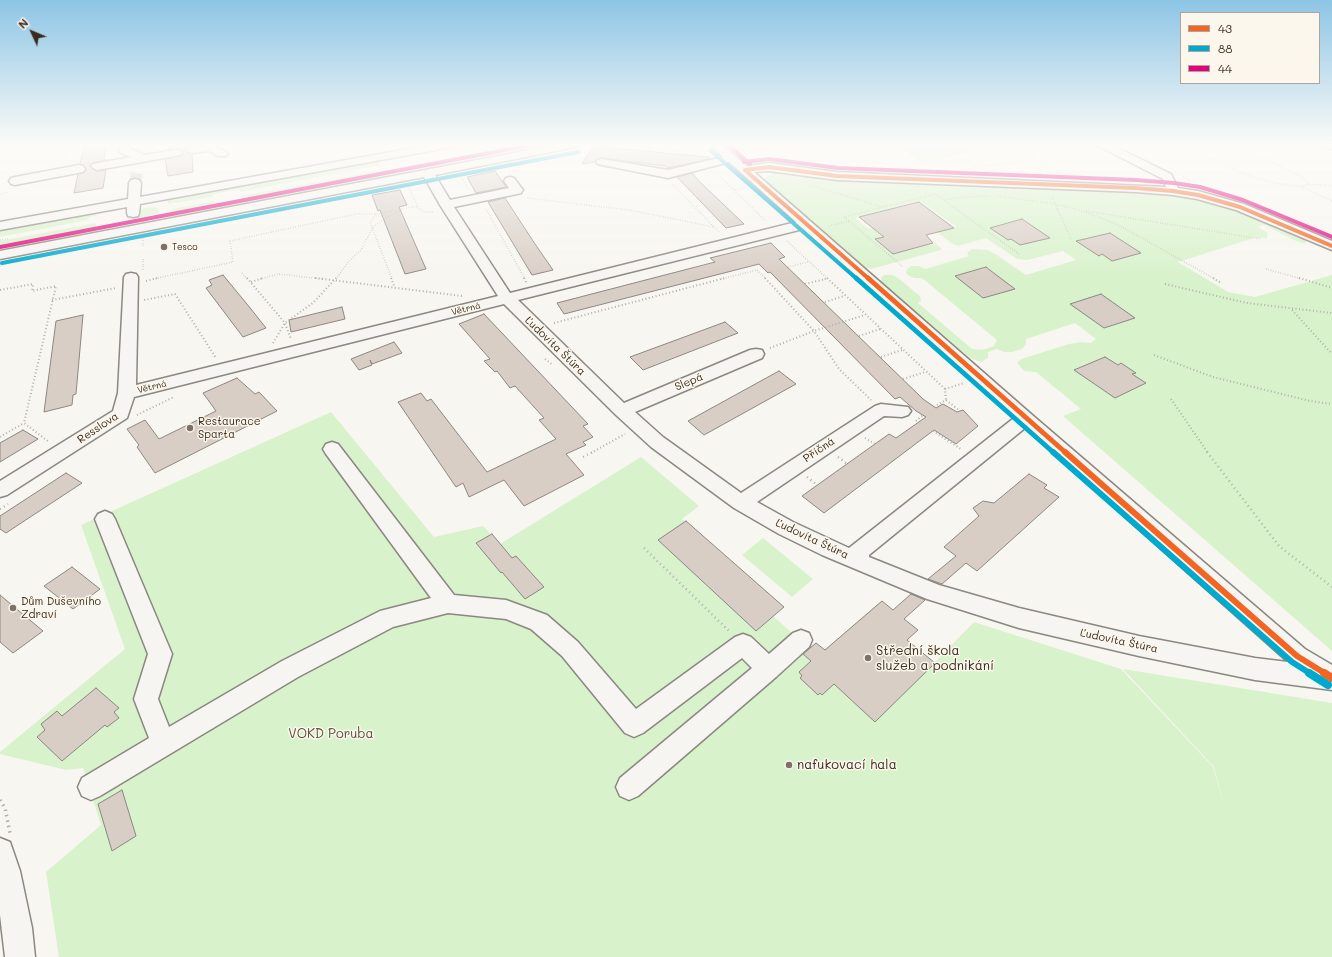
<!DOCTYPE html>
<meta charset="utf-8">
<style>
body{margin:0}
#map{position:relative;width:1332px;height:957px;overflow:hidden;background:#f8f6f0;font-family:Mali,sans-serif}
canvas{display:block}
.legend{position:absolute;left:1180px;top:12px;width:140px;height:72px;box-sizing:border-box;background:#fbf7ec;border:1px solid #aea59a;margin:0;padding:5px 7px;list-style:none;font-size:12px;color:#3b2a1e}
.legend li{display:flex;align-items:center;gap:8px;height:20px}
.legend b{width:20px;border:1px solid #aea59a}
.north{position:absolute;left:12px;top:12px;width:40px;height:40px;-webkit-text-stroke:3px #fbf7ec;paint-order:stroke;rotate:314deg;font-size:11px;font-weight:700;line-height:16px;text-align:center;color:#3b2a1e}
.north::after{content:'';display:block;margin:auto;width:14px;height:18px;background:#3b2a1e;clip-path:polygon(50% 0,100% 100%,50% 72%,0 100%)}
</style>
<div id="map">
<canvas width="1332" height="957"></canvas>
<ul class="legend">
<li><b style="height:5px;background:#f26522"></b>43</li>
<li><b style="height:5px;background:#00a9ce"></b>88</li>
<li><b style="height:5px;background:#e5007d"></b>44</li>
</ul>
<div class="north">N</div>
</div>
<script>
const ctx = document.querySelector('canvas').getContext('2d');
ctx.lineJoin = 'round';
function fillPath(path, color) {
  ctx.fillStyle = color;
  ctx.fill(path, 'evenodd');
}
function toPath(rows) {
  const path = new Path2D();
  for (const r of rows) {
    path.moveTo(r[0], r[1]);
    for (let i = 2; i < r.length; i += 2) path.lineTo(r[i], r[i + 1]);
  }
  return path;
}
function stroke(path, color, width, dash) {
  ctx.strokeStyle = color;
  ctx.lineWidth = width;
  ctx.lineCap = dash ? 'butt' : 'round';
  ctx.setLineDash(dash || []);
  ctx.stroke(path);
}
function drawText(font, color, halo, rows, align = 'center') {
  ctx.font = font + ' Mali,sans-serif';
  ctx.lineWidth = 3;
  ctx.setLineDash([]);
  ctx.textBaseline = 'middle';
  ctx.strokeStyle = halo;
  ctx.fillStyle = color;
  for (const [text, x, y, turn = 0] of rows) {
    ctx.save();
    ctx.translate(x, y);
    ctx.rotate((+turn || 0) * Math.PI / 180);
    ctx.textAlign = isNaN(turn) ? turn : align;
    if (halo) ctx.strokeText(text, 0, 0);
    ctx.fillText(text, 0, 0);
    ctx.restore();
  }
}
const green = toPath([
 [891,144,1001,144,924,163],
 [377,160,381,165,240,192,240,189,213,194,213,197,168,204,168,198],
 [383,170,386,176,383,178,169,219,169,211,177,208,214,201,214,204,242,199,241,196],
 [781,172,831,179,859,181,1113,191,1175,196,1219,205,1261,220,1306,240,1305,244,1296,241,1264,225,1258,227,1268,233,1267,238,1254,238,1178,262,1228,292,1255,297,1332,275,1332,651,1063,416,1081,409,1036,372,1024,371,1017,363,1021,359,1069,344,1081,342,1091,343,1096,339,1075,323,1026,339,1026,344,1022,349,1012,352,1004,352,997,349,988,352,988,358,981,362,970,358,882,282,881,278,884,275,892,275,898,278,920,296,921,301,918,303,972,349,982,350,994,346,997,340,922,278,914,278,908,275,906,273,907,269,911,266,919,266,925,269,969,256,967,253,972,249,988,250,997,255,1026,275,1076,260,1063,251,1027,260,1017,259,986,238,958,246,951,243,937,232,957,227,920,201,855,218,869,229,872,228,884,237,875,240,893,254,935,243,941,248,941,250,871,269,865,267,766,181,765,178,773,173],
 [151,207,158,208,159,213,138,219,139,209],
 [97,211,97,215,89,217,88,220,0,237,0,229],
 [96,223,95,233,93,234,0,252,0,241],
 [331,412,434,537,483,526,500,544,641,457,699,506,682,519,783,607,773,616,809,648,815,643,823,651,881,601,893,610,906,641,933,664,974,622,1121,669,1213,767,1225,808,1214,767,1123,669,1332,703,1332,957,59,957,46,872,101,825,83,768,66,770,0,754,0,752,125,649,81,525],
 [763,538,813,579,792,597,742,555]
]);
const building = toPath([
 [84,144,106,144,104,160,107,160,93,163,90,166,96,171,106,170,103,188,74,193,78,174,83,173,86,170,84,165,80,164,84,144],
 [170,144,192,144,192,146,187,147,184,150,187,153,192,154,193,172,168,176,165,159,180,156,184,153,181,150,176,149,165,150,170,148,170,144],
 [602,147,709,157,709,159,668,168,665,166,602,158,597,159,595,162,582,164,592,148,602,147],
 [495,171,506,187,476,193,467,177,495,171],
 [692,173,701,183,744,224,726,228,677,177,692,173],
 [400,190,407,205,399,207,426,269,405,274,380,210,378,211,372,195,400,190],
 [505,198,535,244,553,270,532,275,488,202,505,198],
 [919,202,954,228,926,235,933,243,893,254,875,239,884,237,859,217,919,202],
 [1022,219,1050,238,1020,245,1011,239,1008,240,990,228,1022,219],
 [1110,233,1141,253,1112,261,1102,254,1099,256,1076,241,1110,233],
 [771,243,785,257,779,259,923,399,936,408,943,404,957,412,963,410,978,426,956,444,934,430,824,513,802,496,889,434,896,438,926,417,916,411,900,397,895,399,770,272,768,273,759,264,564,314,557,303,715,262,710,258,771,243],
 [986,267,995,274,1015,289,983,298,955,276,986,267],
 [223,275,251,309,266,328,243,337,206,288,212,285,209,280,223,275],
 [1101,294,1135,318,1104,328,1070,304,1101,294],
 [342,307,345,319,291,332,289,320,342,307],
 [484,314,588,424,583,426,593,437,583,442,586,445,566,454,584,475,524,506,504,480,469,497,463,483,456,487,398,402,421,393,427,401,431,399,487,472,556,439,539,420,544,418,515,386,510,388,497,371,495,372,484,361,490,359,459,324,484,314],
 [83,315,76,394,73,395,72,405,44,412,56,321,83,315],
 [725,322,738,333,643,370,630,357,725,322],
 [394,342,402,353,372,364,370,360,372,365,359,370,351,359,394,342],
 [1105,357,1118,365,1121,363,1136,373,1132,374,1146,383,1115,398,1074,370,1105,357],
 [779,371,796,384,704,435,688,421,779,371],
 [237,378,255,394,259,392,277,411,155,473,137,447,139,445,127,429,145,420,159,439,216,411,203,393,237,378],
 [23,430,38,439,0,462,0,443,23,430],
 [66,473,82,483,6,533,0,529,0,516,66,473],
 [1029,474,1047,485,1044,488,1059,497,977,571,966,563,942,584,928,579,956,556,944,547,979,516,973,508,983,501,994,503,1029,474],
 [686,521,784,607,756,631,658,540,686,521],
 [492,534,512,558,516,556,544,587,525,599,502,572,501,573,476,543,492,534],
 [72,567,100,589,73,609,44,586,72,567],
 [911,594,925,600,904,619,918,630,907,640,935,663,875,722,834,684,822,695,820,693,818,695,800,678,802,676,799,672,811,661,803,654,816,643,825,650,882,601,893,610,911,594],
 [0,595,43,631,13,653,0,642,0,595],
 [96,688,119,708,114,712,119,718,107,727,105,725,62,761,37,737,45,730,41,724,57,711,62,716,96,688],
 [122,790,136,836,112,851,98,804,122,790]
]);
const minorTunnel = toPath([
 [176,153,192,150],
 [79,169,97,166],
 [135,183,137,173]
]);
const pathFar3 = toPath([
 [476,144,479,148],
 [682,144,690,150,705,147],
 [1035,144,1031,148,1042,174],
 [1177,144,1247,175,1270,182,1302,187,1332,201],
 [1231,144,1297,174,1305,179,1308,184,1302,187],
 [0,147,21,144],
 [589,148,606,145,679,151,690,150],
 [741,149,760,155],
 [460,152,506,144],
 [64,161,67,144],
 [970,169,974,167,1037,161],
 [716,173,766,221],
 [1181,175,1190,181],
 [462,178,468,189],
 [1308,184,1332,186],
 [673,185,720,233],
 [814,186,882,207],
 [409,188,419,209,424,212,434,212],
 [735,190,745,188],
 [0,194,9,192],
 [935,194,1019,254],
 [998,196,1055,204,1079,210,1104,219,1122,227,1215,279],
 [1052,197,1071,239],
 [527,198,629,210,714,227],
 [944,200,964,197,991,196],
 [486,209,525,279],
 [1086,211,1261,239],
 [376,215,370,222,392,279],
 [829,226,849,221],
 [143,238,143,248],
 [0,240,8,239],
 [787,241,828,279],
 [143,259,143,270],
 [902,266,844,217,935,194],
 [788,267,808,262],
 [1266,269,1302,279],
 [242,273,247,279],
 [153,279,233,262,230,241,356,214,377,214,418,206],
 [260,279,278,274,323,279],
 [336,279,349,261,361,250,373,227,387,217,400,211],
 [721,279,757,270,766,279],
 [824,279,826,279]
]);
const pathFar2 = toPath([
 [247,278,285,323,291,339],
 [315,278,462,296],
 [391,278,395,288],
 [524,278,526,282],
 [765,278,814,331,865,315],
 [827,278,945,389,946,400],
 [1213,278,1221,283],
 [1299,278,1332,288],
 [146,281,158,278],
 [251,282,263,278],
 [805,284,826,279],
 [1165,284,1247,303,1332,313],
 [0,290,33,284,32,291,56,286,24,423,49,442],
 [52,300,116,288],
 [144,300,175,294,216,358],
 [825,302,844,296],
 [1292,310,1332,354],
 [554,323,725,278],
 [859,336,880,329],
 [273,343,285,323,314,302,336,278],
 [770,348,814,331,839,369,871,400],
 [1154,355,1213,377,1310,401,1332,404],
 [881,357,902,350],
 [545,359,553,365],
 [903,379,925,372],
 [945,389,964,383],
 [1171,399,1208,453],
 [934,407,946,400,960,411],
 [137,415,174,397],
 [916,421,923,415],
 [933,431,961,449],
 [0,437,24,423],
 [865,438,875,444],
 [591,453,625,434]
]);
const pathFar1 = toPath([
 [1207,452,1279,546,1332,587],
 [583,457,593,452],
 [838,457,847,464],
 [807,477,817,485],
 [0,509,8,504],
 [644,548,729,631]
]);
const path = toPath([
 [0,800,5,808,10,833]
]);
const minor = toPath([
 [121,144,131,144,131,149,141,153,143,155,176,150,180,151,182,153,180,155,176,156,97,170,93,168,91,166,93,164,131,157,121,153,119,151,121,144],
 [211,144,226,152,228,154,226,156,218,156,209,151,192,153,188,152,186,150,188,148,211,144],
 [436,144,458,144,452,147,140,204,139,213,138,216,133,217,128,216,127,213,127,207,0,230,0,222,128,199,129,183,131,180,135,179,139,180,141,183,140,197,436,144],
 [561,144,582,144,576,147,435,175,450,200,509,188,504,181,506,178,510,177,514,178,523,190,521,193,517,194,454,207,510,293,796,222,729,162,668,178,602,165,598,164,596,162,598,160,602,159,668,170,723,157,710,144,721,144,747,166,769,163,837,172,1166,187,1163,179,1098,146,1096,144,1110,144,1171,174,1178,188,1198,191,1244,204,1332,241,1332,250,1236,210,1197,199,1173,195,1136,192,837,180,769,171,754,172,1031,414,1305,649,1332,665,1332,690,1255,680,1139,656,1019,628,927,599,822,555,779,534,734,508,651,447,616,415,504,304,134,397,127,418,7,495,0,497,0,481,113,411,118,393,124,277,126,274,131,273,136,274,138,277,136,385,498,296,440,205,424,177,0,259,0,251,561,144],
 [803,229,1014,418,849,548,793,522,757,502,884,416,902,417,908,415,911,411,908,407,881,404,875,406,741,493,663,437,635,412,762,358,764,354,762,350,756,349,750,350,624,403,518,300,803,229],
 [1025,428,1288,662,1255,658,1139,636,1019,608,939,585,869,557,869,555,1025,428],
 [1319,144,1332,144,1332,149,1321,146,1319,144],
 [79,165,83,166,85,169,83,172,15,185,11,184,9,181,11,178,15,177,79,165],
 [332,442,338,444,454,595,506,600,547,615,578,642,636,709,735,637,743,634,751,637,769,654,793,633,801,630,809,633,812,640,809,647,776,677,638,796,629,800,620,796,616,787,620,778,752,668,742,658,643,733,634,737,625,733,562,656,531,629,506,619,448,613,393,627,298,677,100,796,91,800,82,796,78,787,82,778,149,738,134,699,148,654,95,519,98,514,105,511,112,514,115,519,172,654,158,699,169,727,282,661,380,611,431,598,326,454,323,449,326,444,332,442],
 [0,838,10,842,20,871,32,928,35,957,5,957,0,915,0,838]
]);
const bus1Far3 = toPath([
 [745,170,869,279],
 [745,170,769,167,837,176,1136,188,1173,191,1198,195,1240,207,1332,246]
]);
const bus1Far2 = toPath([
 [868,278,1066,453]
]);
const bus1Far1 = toPath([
 [1065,452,1297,656,1326,674]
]);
const bus1 = toPath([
 [1324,673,1332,678]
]);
const bus2Far3 = toPath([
 [710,150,857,279],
 [2,263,578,152]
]);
const bus2Far2 = toPath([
 [856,278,1054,453]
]);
const bus2Far1 = toPath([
 [1053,452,1292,662,1311,674]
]);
const bus2 = toPath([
 [1309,673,1328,685]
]);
const bus3 = toPath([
 [727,144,750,164],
 [744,162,769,159,838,168,1136,180,1174,183,1200,187,1243,200,1332,237],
 [0,247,536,144]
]);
const markers = [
 [164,247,4,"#7d7168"],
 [190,428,4,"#7d7168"],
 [13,608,4,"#7d7168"],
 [868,658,4,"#7d7168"],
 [789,765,4,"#7d7168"]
];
const farPoinames = [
 ["Tesco",172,247]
];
const farStreetnames = [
 ["Větrná",466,309,-14],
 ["Větrná",152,387,-14]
];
const streetNames = [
 ["Ľudovíta Štúra",555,346,44],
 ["Slepá",689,382,-23],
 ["Resslova",98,428,-34],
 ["Příčná",819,450,-34],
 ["Ľudovíta Štúra",812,539,25],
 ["Ľudovíta Štúra",1119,641,12]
];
const poiNames = [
 ["Restaurace",198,422],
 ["Sparta",198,435],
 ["Dům Duševního",21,602],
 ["Zdraví",21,615]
];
const nearPoinames = [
 ["Střední škola",876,651],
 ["služeb a podnikání",876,666],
 ["nafukovací hala",797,765]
];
const nearParknames = [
 ["VOKD Poruba",331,734]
];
fillPath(green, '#d8f2cb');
fillPath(building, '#d9cec6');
stroke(building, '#8b8781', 1);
stroke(minorTunnel, '#d2cdc6', 12, [12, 6]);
stroke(minor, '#8b8781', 3);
stroke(pathFar3, '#b3b0ac', 1.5, [0.5, 2]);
stroke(pathFar2, '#b3b0ac', 2, [1, 2.5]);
stroke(pathFar1, '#b3b0ac', 2.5, [1, 3.5]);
stroke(path, '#b3b0ac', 3.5, [1.5, 4]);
fillPath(minor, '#f6f5f1');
stroke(bus1Far3, '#f26522', 4);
stroke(bus1Far2, '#f26522', 5);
stroke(bus1Far1, '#f26522', 6);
stroke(bus1, '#f26522', 8);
stroke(bus2Far3, '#00a9ce', 4);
stroke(bus2Far2, '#00a9ce', 5);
stroke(bus2Far1, '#00a9ce', 6);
stroke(bus2, '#00a9ce', 8);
stroke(bus3, '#e5007d', 4);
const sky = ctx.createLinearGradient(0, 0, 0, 278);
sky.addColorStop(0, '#8dc5e5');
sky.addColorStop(0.52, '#fcfbf8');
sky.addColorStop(1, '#fcfbf800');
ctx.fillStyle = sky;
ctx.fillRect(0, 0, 1332, 278);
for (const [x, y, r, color] of markers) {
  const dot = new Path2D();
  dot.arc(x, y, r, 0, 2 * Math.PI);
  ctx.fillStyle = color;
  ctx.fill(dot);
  stroke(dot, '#fbf7ec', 1.5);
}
drawText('9px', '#3b2a1e', '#fbf7ec', farPoinames, 'left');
drawText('9px', '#3b2a1e', '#fbf7ec', farStreetnames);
drawText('11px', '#3b2a1e', '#fbf7ec', streetNames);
drawText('11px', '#3b2a1e', '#fbf7ec', poiNames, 'left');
drawText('13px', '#3b2a1e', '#fbf7ec', nearPoinames, 'left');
drawText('13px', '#55513b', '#fbf7ec', nearParknames);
</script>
